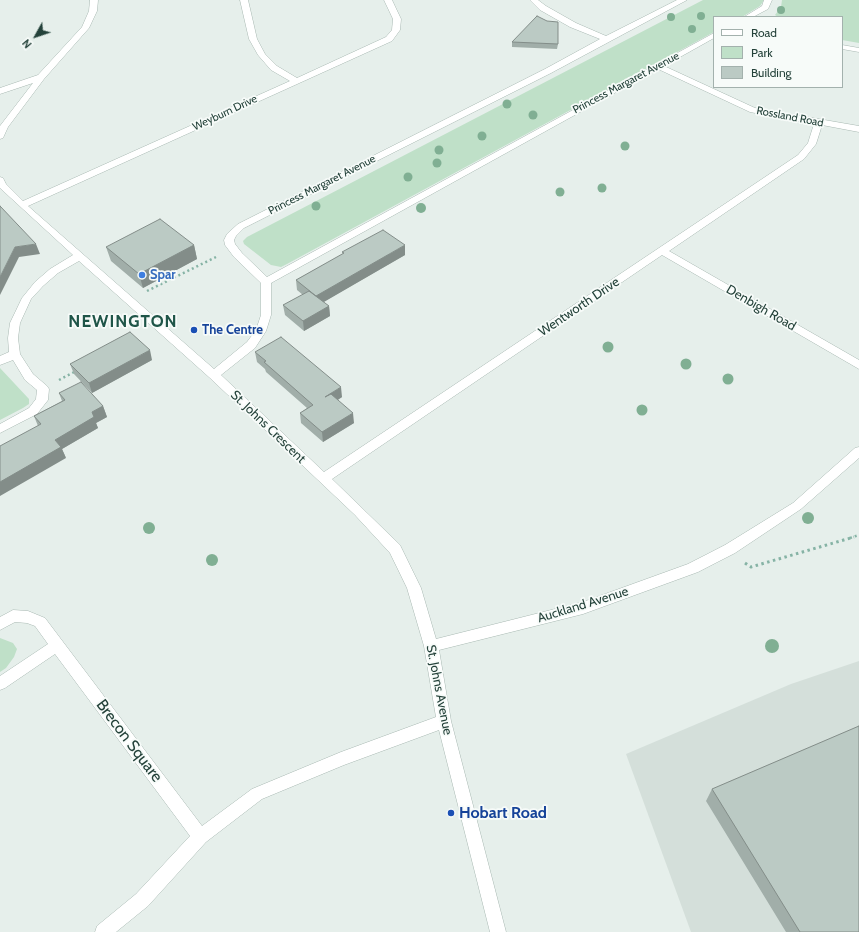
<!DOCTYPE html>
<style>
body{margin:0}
#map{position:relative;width:859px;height:932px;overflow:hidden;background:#e6efeb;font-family:Cabin,sans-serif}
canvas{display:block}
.legend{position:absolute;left:713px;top:16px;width:130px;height:72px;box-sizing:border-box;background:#f7fbf9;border:1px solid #a3b1ad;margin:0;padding:5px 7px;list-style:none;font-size:12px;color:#24423a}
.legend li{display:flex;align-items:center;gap:8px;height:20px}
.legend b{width:20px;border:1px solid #a3b1ad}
.north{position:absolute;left:16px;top:16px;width:40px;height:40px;-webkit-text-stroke:3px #f7fbf9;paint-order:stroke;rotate:230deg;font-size:11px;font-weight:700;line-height:16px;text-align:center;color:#24423a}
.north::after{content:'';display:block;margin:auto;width:14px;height:18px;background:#24423a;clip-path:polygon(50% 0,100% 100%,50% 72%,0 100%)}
</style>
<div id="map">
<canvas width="859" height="932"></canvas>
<ul class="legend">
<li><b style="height:5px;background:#fff"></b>Road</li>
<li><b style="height:11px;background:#bfe0c8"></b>Park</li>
<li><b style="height:11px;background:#bbcac4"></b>Building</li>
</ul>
<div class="north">N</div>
</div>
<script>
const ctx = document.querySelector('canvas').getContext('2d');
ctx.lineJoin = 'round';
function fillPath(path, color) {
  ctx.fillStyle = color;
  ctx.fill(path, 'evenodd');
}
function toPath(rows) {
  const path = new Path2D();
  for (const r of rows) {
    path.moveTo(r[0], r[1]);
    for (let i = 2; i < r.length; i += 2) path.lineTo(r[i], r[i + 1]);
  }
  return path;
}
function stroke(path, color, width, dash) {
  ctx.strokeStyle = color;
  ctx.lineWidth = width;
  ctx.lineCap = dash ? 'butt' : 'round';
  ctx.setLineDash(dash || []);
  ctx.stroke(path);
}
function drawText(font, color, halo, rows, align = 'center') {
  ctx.font = font + ' Cabin,sans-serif';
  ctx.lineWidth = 3.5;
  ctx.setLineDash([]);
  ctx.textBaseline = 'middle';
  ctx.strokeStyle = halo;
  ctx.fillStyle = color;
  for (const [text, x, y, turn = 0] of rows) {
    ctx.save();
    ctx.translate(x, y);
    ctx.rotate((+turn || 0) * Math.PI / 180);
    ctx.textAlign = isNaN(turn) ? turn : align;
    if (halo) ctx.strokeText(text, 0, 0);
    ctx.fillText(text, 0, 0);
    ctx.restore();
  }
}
const built = toPath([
 [859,661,859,932,691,932,626,754,791,684]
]);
const green = toPath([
 [703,0,764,0,760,6,742,17,714,17,714,32,287,264,281,267,271,265,244,244,243,241,247,237],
 [782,0,859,0,859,43,842,40,842,17,778,17,775,15,781,7],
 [0,368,29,399,29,404,23,408,0,420],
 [0,638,13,643,17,649,14,657,6,668,0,672]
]);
const pathFar1 = toPath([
 [147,291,216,257],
 [59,380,76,371],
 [850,538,859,535]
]);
const path = toPath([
 [745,563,751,567,854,537]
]);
const street = toPath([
 [90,0,98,0,97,11,89,28,44,79,8,127,3,138,0,139,0,126,33,83,0,94,0,88,38,75,82,27,89,11,90,0],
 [240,0,248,0,257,39,265,54,277,66,297,78,386,37,392,30,393,19,384,0,392,0,401,19,400,30,392,41,28,206,214,369,247,342,256,330,261,315,261,283,234,257,225,245,224,240,227,234,238,224,545,69,600,39,570,27,540,10,530,0,538,0,546,6,576,23,606,36,677,0,687,0,551,73,244,228,236,236,234,240,235,244,242,253,267,277,714,33,714,38,664,66,755,108,859,126,859,132,822,125,816,144,804,159,669,251,859,360,859,369,662,255,332,479,400,545,421,588,436,639,583,602,688,564,725,545,793,503,855,448,859,447,859,458,801,509,735,553,698,572,583,614,439,650,451,721,506,932,490,932,439,730,344,765,262,799,206,842,148,906,116,932,95,932,97,926,136,894,190,836,55,654,5,688,0,690,0,676,48,644,35,626,27,623,15,622,0,630,0,617,13,610,28,611,45,618,202,826,252,789,341,752,436,717,424,646,407,588,390,553,355,515,210,378,79,261,58,273,43,286,31,299,20,323,18,338,20,354,33,374,47,386,49,389,48,400,37,414,0,433,0,424,29,408,36,399,37,390,25,380,13,360,0,365,0,356,9,352,8,338,10,323,22,298,35,282,50,269,73,255,0,188,0,177,3,178,6,184,23,201,290,81,271,70,258,55,249,39,240,0],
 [658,69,750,112,814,124,808,143,798,155,324,472,221,375,255,348,266,331,271,315,271,283,658,69],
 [764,0,772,0,768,9,753,17,744,17,762,6,764,0],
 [842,45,859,48,859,52,842,49,842,45]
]);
const trees = [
 [781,10,4],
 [701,16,4],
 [671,17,4],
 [692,29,4],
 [507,104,4.5],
 [533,115,4.5],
 [482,136,4.5],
 [625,146,4.5],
 [439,150,4.5],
 [437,163,4.5],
 [408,177,4.5],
 [602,188,4.5],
 [560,192,4.5],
 [316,206,4.5],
 [421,208,5],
 [608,347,5.5],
 [686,364,5.5],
 [728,379,5.5],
 [642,410,5.5],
 [808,518,6],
 [149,528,6],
 [212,560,6],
 [772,646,7]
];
const wall = toPath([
 [547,21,558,44,557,49,512,47,512,42],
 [194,245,197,259,143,288,111,261,106,247],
 [342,252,405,255,323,302,329,306,330,316,304,331,285,315,283,305,303,295,297,290,296,280,343,254],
 [255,352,342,397,338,400,354,423,323,442,301,423,300,413,307,408,266,372,265,369,257,362],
 [152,360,92,393,74,374,70,364],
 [59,393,103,406,107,417,96,423,98,428,62,449,66,458,38,426,34,416,62,401],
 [712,789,859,932,786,932,706,801]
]);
const shadedWall = toPath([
 [36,244,40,254,19,257,0,295,0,277,15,247],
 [194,245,197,259,143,288,139,274],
 [405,245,405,255,317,306,316,296],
 [329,306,330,316,304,331,303,321],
 [150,350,152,360,92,393,89,383],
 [341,387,342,397,326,407,325,397],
 [103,406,107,417,96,423,98,428,62,449,66,458,0,496,0,482,55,440,92,412],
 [353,413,354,423,323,442,322,432]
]);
const building = toPath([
 [537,16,547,21,558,22,558,44,512,42,537,16],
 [0,206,36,244,15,247,0,277,0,206],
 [160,219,194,245,139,274,106,247,160,219],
 [383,230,405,245,316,296,296,280,344,253,342,252,383,230],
 [309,291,329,306,303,321,283,305,309,291],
 [130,332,150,350,89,383,70,364,130,332],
 [281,337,341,387,325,397,331,394,353,413,322,432,300,413,313,405,264,362,266,361,255,352,281,337],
 [81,382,103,406,92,412,94,417,55,440,61,447,0,482,0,446,41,424,34,416,65,400,59,393,81,382],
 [859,726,859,932,800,932,712,789,859,726]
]);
const markers = [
 [142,275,4,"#3f7fe0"],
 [194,330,4,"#1a4fb4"],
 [451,813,4,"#1a4fb4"]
];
const farStreetnames = [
 ["Princess Margaret Avenue",626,83,-28],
 ["Weyburn Drive",225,113,-25],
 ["Rossland Road",790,117,11],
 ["Princess Margaret Avenue",322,185,-27]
];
const shopNames = [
 ["Spar",150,275]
];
const streetNames = [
 ["Wentworth Drive",579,307,-34],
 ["Denbigh Road",761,308,30],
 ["St. Johns Crescent",268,427,44],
 ["Auckland Avenue",583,605,-17],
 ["St. Johns Avenue",439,690,79]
];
const transitNames = [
 ["The Centre",202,330]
];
const nearStreetnames = [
 ["Brecon Square",129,741,53]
];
const nearTransitnames = [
 ["Hobart Road",459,813]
];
const districtNames = [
 ["NEWINGTON",123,322]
];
fillPath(built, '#d4dfda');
fillPath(green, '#bfe0c8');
stroke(street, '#a8b8b2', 1);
stroke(pathFar1, '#86b3a5', 2.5, [2, 3]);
stroke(path, '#86b3a5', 3, [2.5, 3.5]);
fillPath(street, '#fff');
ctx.fillStyle = '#80af93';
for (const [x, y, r] of trees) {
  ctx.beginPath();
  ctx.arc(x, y, r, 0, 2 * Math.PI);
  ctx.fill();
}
fillPath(wall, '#a1aea9');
fillPath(shadedWall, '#838d89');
fillPath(building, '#bbcac4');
stroke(building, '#838d89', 1);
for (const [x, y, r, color] of markers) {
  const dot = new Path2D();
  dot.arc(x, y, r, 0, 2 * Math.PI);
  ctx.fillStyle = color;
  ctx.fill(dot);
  stroke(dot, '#f7fbf9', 1.5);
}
drawText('11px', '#24423a', '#f7fbf9', farStreetnames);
drawText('bold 13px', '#366cbe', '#f7fbf9', shopNames, 'left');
drawText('13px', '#24423a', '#f7fbf9', streetNames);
drawText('bold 13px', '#164399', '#f7fbf9', transitNames, 'left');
drawText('16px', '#24423a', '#f7fbf9', nearStreetnames);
drawText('bold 16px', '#164399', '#f7fbf9', nearTransitnames, 'left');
ctx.letterSpacing = '1px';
drawText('bold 17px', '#1f5548', '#f7fbf9', districtNames);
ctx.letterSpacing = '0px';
</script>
